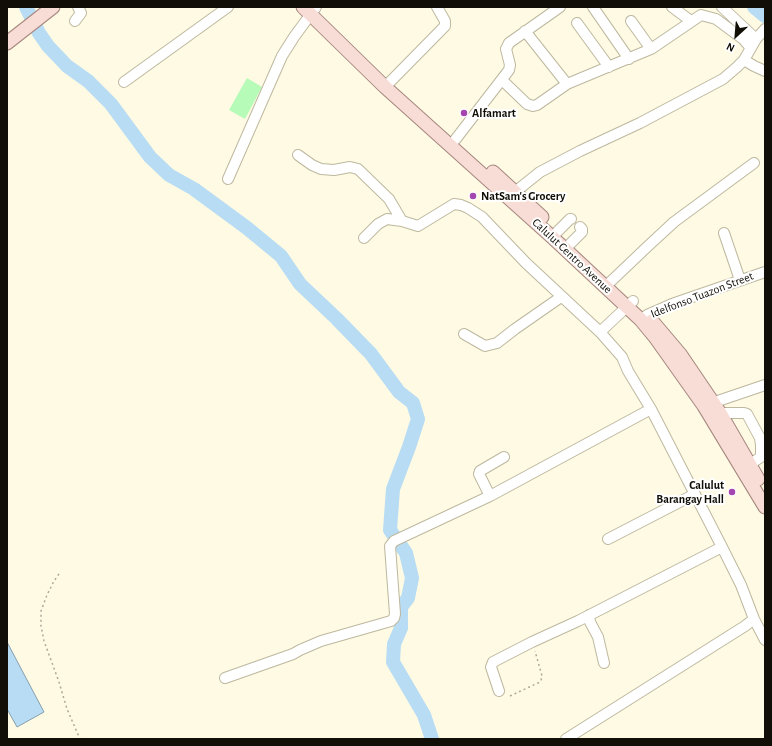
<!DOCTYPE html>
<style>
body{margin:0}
#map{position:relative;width:772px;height:746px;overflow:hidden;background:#fefae4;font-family:"Alegreya Sans",sans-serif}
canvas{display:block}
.frame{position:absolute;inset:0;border:8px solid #100e06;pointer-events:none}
.north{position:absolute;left:716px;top:16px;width:40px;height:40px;-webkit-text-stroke:3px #fff;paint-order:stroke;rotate:206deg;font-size:11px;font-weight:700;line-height:16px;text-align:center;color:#100e06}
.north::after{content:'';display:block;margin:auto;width:14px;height:18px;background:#100e06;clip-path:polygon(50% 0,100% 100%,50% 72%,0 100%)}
</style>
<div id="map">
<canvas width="772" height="746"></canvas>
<div class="frame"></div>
<div class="north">N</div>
</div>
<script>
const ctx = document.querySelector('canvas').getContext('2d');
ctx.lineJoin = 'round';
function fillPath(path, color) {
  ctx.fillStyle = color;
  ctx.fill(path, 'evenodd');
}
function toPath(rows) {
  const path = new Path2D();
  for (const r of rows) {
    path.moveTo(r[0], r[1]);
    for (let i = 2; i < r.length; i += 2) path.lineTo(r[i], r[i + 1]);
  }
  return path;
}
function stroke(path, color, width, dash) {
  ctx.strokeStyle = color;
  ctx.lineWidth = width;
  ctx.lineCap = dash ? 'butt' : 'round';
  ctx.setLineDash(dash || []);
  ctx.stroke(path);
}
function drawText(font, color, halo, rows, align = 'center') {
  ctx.font = font + ' "Alegreya Sans",sans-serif';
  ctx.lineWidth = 4;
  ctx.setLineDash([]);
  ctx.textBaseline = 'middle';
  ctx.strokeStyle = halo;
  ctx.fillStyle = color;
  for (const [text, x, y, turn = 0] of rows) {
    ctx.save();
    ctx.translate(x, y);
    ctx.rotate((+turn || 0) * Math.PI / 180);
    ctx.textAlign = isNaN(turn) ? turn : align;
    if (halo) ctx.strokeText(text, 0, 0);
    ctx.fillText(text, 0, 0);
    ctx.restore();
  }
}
const green = toPath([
 [247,78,262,87,245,119,229,110]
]);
const water = toPath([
 [7,642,44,712,17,727,7,709,7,642]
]);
const river = toPath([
 [26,7,39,33,48,46,67,66,88,81,111,104,150,157,169,175,194,189,247,228,281,256,300,284,337,319,371,354,399,392,413,403,418,419,409,447,393,489,390,530,406,553,412,578,408,598,401,607,401,628,394,644,393,662,424,715,432,739],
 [754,7,765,16]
]);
const path = toPath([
 [59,574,54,581,47,595,41,611,41,626,44,641,59,682,67,709,80,739],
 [510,696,540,682,541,680,542,676,535,651]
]);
const minor = toPath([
 [593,7,629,59],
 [672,7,691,21],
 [722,7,756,39],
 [75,21,81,13,78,7],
 [631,21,651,49],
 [577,23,609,67],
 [525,31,567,84],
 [744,60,754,66,765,71],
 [502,80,527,104,533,106,537,105,567,84,651,49,701,15,716,19,743,39,751,48],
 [124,82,228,7],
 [385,87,445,26,445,21,437,7],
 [455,140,509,70,510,65,506,49,509,43,560,7],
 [298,155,312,165,321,169,334,170,350,167,358,169,389,199,402,221],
 [228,179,282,56,294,37,316,7],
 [510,196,540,172,580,151,640,123,723,79,737,67,744,60,756,39,765,29],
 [724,233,740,280],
 [552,237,570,219,571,219],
 [364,238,378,224,387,219,402,221,418,226,454,204,461,205,468,208,482,217,526,263,600,332,622,357,628,371,651,409,722,547,741,585,754,619,765,640],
 [565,249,582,232,582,229,580,227],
 [606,286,647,247,674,222,754,163],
 [641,320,647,315,672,304,765,272],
 [600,332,633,301],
 [464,334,485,346,497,343,515,329,561,297],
 [706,405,765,385],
 [720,413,744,413,747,414,760,438,761,445,761,457,744,468],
 [490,496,479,474,480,471,504,457],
 [608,539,695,494],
 [589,615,590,622,598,637,604,663],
 [225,678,293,654,300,650,321,641,391,621,394,618,395,614,390,546,394,541,490,496,651,409],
 [499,691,491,667,493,662,532,642,578,621,722,547],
 [566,739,745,626,754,619]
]);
const major = toPath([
 [303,7,385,87,552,237,641,320,655,337,704,406,765,507],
 [7,43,53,7],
 [493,172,542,217],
 [652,321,680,354,720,413,758,479]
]);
const markers = [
 [464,113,4,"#a446af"],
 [473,196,4,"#a446af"],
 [732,492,4,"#a446af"]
];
const poiNames = [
 ["Alfamart",472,113],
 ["NatSam's Grocery",481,196],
 ["Calulut",724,485,"right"],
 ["Barangay Hall",724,499,"right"]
];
const streetNames = [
 ["Calulut Centro Avenue",572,256,43],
 ["Idelfonso Tuazon Street",702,295,-21]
];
fillPath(green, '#b7fbb8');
fillPath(water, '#b8dcf3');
stroke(water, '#869eac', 1);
stroke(river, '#b8dcf3', 14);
stroke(minor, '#bdb89e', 12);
stroke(major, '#a4867d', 15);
stroke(path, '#ada998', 1.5, [2, 3]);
stroke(minor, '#fff', 10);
stroke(major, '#f8ddd7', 13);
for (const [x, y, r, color] of markers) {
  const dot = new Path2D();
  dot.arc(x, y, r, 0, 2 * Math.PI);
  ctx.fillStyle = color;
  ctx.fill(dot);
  stroke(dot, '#fff', 1.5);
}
drawText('bold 12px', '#100e06', '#fff', poiNames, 'left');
drawText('12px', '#100e06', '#fff', streetNames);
</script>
